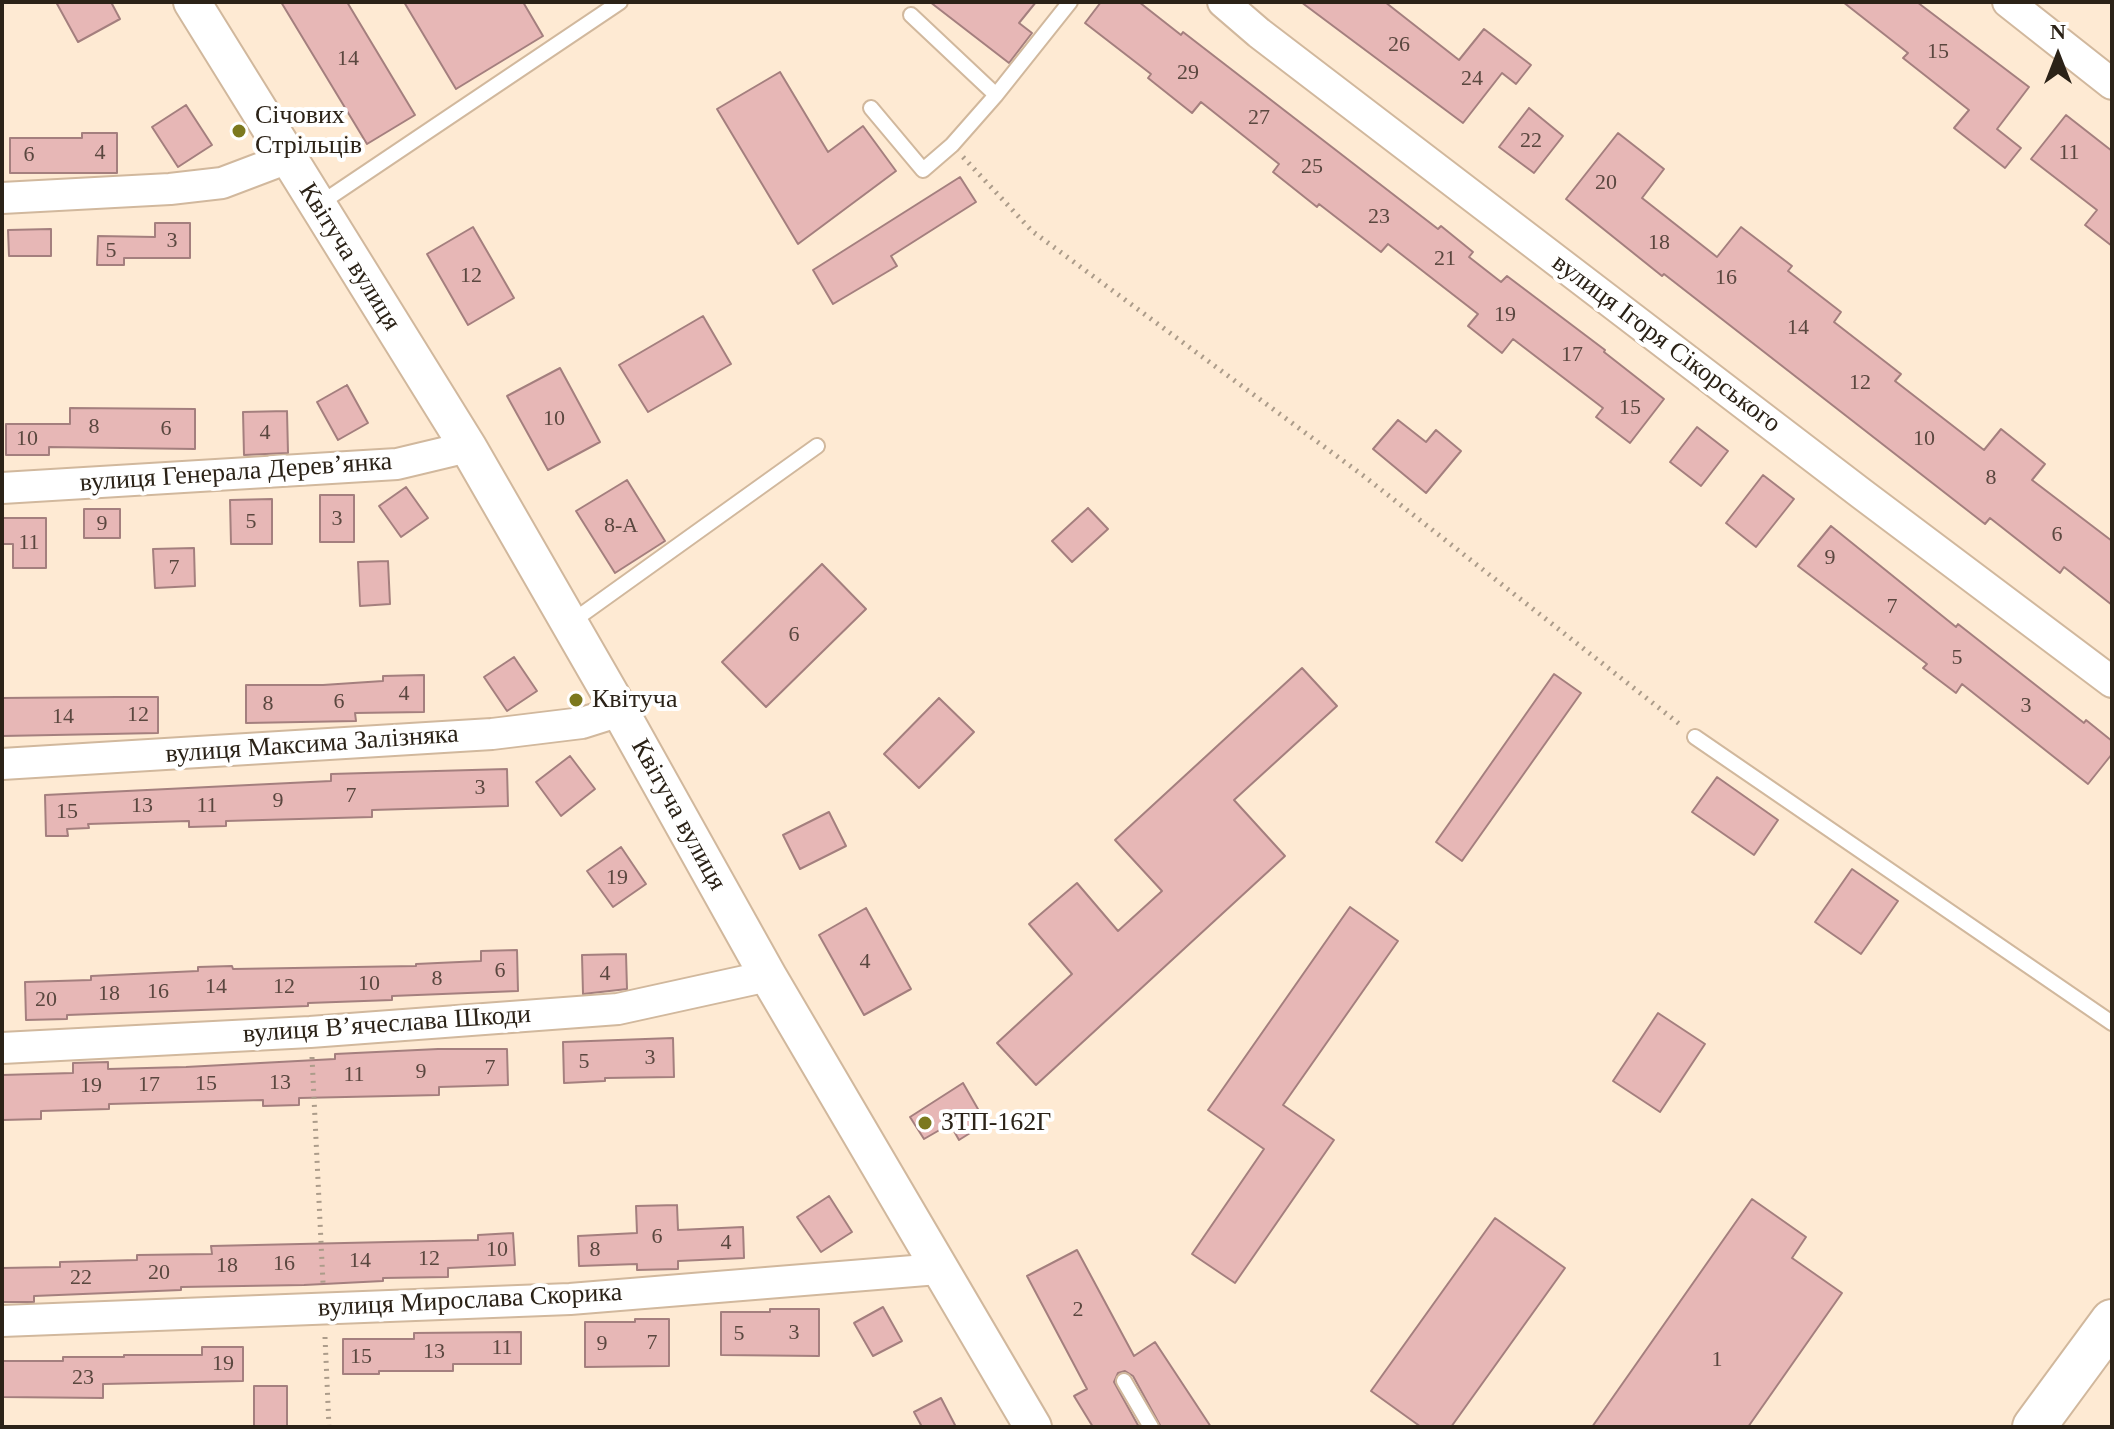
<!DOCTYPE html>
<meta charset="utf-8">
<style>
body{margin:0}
#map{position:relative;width:2114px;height:1429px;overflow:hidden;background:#feead3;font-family:Georgia,serif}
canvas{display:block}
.frame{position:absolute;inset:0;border:4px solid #2b2217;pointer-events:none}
.north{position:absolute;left:2018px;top:16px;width:80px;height:80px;-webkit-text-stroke:6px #fff;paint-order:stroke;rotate:0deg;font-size:22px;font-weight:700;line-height:32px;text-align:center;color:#2b2217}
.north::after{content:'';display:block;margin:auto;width:28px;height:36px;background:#2b2217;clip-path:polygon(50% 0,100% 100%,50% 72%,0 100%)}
</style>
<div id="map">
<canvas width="2114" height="1429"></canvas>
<div class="frame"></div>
<div class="north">N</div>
</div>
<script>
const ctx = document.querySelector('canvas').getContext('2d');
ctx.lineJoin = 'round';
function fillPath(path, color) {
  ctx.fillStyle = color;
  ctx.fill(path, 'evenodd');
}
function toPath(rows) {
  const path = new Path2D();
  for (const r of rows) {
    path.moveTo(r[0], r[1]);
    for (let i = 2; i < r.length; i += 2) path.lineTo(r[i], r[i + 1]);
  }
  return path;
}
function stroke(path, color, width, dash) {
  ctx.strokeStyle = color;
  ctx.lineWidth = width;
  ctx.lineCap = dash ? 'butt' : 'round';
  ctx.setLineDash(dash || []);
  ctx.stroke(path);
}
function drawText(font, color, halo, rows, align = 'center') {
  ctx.font = font + ' Georgia,serif';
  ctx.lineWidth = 8;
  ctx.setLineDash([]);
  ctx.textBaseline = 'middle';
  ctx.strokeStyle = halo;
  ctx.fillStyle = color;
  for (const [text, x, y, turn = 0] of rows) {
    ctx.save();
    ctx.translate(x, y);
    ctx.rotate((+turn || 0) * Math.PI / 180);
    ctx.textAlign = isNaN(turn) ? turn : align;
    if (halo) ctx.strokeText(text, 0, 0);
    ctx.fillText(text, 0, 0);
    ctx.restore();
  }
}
const building = toPath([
 [56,2,111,2,120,19,78,42,56,2],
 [281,2,347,2,415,115,367,144,281,2],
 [404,2,523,2,543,36,456,89,404,2],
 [930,2,1036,2,1019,23,1032,33,1009,63,930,2],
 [1101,2,1139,2,1181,35,1183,32,1438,229,1441,226,1473,252,1469,257,1501,282,1507,276,1605,350,1604,352,1664,399,1630,443,1596,417,1603,408,1513,339,1502,353,1468,326,1478,314,1388,244,1381,252,1319,204,1317,207,1273,172,1279,164,1201,102,1192,113,1148,78,1151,74,1085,23,1101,2],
 [1301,2,1385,2,1459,60,1484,29,1531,65,1516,84,1502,73,1463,123,1301,2],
 [1843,2,1917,2,2029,87,1997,129,2021,148,2005,168,1954,128,1969,110,1903,58,1908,53,1843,2],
 [780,72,828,152,863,126,896,171,798,244,717,109,780,72],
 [186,105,212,145,178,167,152,127,186,105],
 [1529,108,1563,136,1534,173,1499,147,1529,108],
 [2066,115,2112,151,2112,246,2085,225,2097,210,2031,159,2066,115],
 [82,133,117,133,117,173,10,173,10,138,82,138,82,133],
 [1618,133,1664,169,1642,198,1717,257,1741,227,1792,266,1788,271,1841,312,1834,322,1901,374,1895,381,1984,450,2001,429,2045,464,2032,480,2112,541,2112,605,2064,567,2060,573,1990,518,1985,524,1664,274,1662,276,1566,199,1618,133],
 [960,177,976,202,891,256,897,266,833,304,813,270,960,177],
 [155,223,190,223,190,258,124,258,124,265,97,265,98,236,155,237,155,223],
 [473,227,514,298,468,325,427,254,473,227],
 [51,229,51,256,9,256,8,230,51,229],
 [703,316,731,364,648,412,619,365,703,316],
 [560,368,600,442,548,470,507,396,560,368],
 [347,385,368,423,338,440,317,402,347,385],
 [70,408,195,409,195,449,49,447,49,455,6,455,6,424,70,424,70,408],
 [287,411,288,453,244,455,243,412,287,411],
 [1398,420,1426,442,1436,430,1461,451,1426,493,1373,449,1398,420],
 [1697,427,1728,451,1701,486,1670,462,1697,427],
 [1763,475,1794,499,1756,547,1726,523,1763,475],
 [627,480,665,541,615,573,576,511,627,480],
 [406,487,428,518,401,537,379,506,406,487],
 [320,495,354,495,354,542,320,542,320,495],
 [272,499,272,544,231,544,230,500,272,499],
 [1088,508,1108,529,1072,562,1052,541,1088,508],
 [84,509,120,509,120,538,84,538,84,509],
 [2,518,46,518,46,568,13,568,13,544,2,544,2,518],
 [1831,526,1956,627,1958,624,2084,723,2086,720,2112,741,2112,754,2088,784,1962,684,1956,693,1923,668,1927,664,1798,566,1831,526],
 [194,548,195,586,155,588,153,549,194,548],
 [388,561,390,604,360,606,358,562,388,561],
 [822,564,866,609,766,707,722,662,822,564],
 [514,657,537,691,507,711,484,677,514,657],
 [1302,668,1337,706,1234,800,1285,856,1036,1085,997,1043,1072,974,1029,924,1077,883,1118,931,1162,891,1115,840,1302,668],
 [1554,674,1581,693,1462,861,1436,842,1554,674],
 [424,675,424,712,355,713,356,721,246,723,246,685,323,685,383,681,383,676,424,675],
 [117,697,158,697,158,733,2,736,2,698,117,697],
 [939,698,974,732,919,788,884,754,939,698],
 [570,756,595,789,561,816,536,782,570,756],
 [507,769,508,806,372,810,372,817,226,821,226,826,189,827,189,821,88,824,89,828,67,829,68,836,46,836,45,795,331,781,331,774,507,769],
 [1717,777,1778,820,1754,855,1692,812,1717,777],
 [829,812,846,846,800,869,783,835,829,812],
 [621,847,646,884,613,907,587,871,621,847],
 [1852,869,1898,901,1861,954,1815,922,1852,869],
 [1350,907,1398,941,1283,1105,1334,1140,1235,1283,1192,1254,1264,1149,1208,1110,1350,907],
 [866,908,911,989,864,1015,819,935,866,908],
 [517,950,518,991,392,996,392,1000,308,1003,308,1006,67,1015,67,1019,26,1020,25,982,91,980,91,976,198,971,198,967,232,966,233,969,416,966,416,964,481,961,481,951,517,950],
 [626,954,627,989,583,994,582,955,626,954],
 [1658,1013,1705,1044,1660,1112,1613,1081,1658,1013],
 [673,1038,674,1077,605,1078,605,1081,564,1083,563,1042,673,1038],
 [438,1049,507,1049,508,1085,439,1087,439,1095,299,1098,299,1105,263,1106,263,1100,109,1104,109,1109,41,1111,41,1119,3,1120,2,1075,73,1073,73,1063,108,1062,108,1069,186,1067,335,1059,335,1054,438,1049],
 [963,1083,986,1123,959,1140,950,1124,924,1139,910,1117,963,1083],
 [829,1196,852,1232,821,1252,797,1217,829,1196],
 [1752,1199,1806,1237,1792,1258,1842,1293,1748,1427,1592,1427,1752,1199],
 [677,1205,678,1230,743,1227,744,1258,678,1261,678,1269,637,1270,637,1264,579,1266,578,1236,637,1233,636,1206,677,1205],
 [1495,1218,1565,1268,1451,1427,1421,1427,1371,1391,1495,1218],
 [513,1233,515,1265,448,1268,448,1277,383,1278,383,1281,304,1285,181,1287,181,1290,34,1296,34,1302,2,1302,2,1268,60,1267,60,1262,137,1260,137,1255,212,1254,211,1246,478,1240,478,1235,513,1233],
 [1077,1250,1134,1356,1155,1342,1211,1427,1161,1427,1133,1376,1125,1371,1118,1373,1114,1382,1139,1427,1093,1427,1074,1396,1087,1389,1027,1276,1077,1250],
 [883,1307,902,1341,873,1356,854,1323,883,1307],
 [770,1309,819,1309,819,1356,721,1355,721,1312,770,1312,770,1309],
 [635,1319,669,1319,669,1366,585,1367,585,1322,635,1322,635,1319],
 [521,1332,521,1364,453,1364,453,1371,379,1371,379,1374,343,1374,343,1339,414,1339,414,1333,521,1332],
 [202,1347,243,1347,243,1381,103,1384,103,1398,2,1397,2,1361,63,1361,63,1357,124,1357,124,1355,202,1355,202,1347],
 [254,1386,287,1386,287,1427,254,1427,254,1386],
 [941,1398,956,1427,922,1427,914,1412,941,1398]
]);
const path = toPath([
 [963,157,1032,231,1365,477,1682,726],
 [312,1057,323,1283],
 [325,1337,329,1427]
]);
const service = toPath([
 [911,15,996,95],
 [871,108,923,170,952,145,996,95,1070,2],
 [318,205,620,2],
 [570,623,817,446],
 [1695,737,2112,1023],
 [1124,1381,1151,1427]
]);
const minor = toPath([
 [1223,2,1259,33,1862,494,2112,682],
 [2008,2,2112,84],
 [2,198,170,189,222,183,288,158],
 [2,488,397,464,468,447],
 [2,764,492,734,582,723,620,711],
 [2,1048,310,1032,618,1009,768,976],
 [2,1321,570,1299,938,1269]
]);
const tertiary = toPath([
 [192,2,468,447,620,711,768,976,1033,1427]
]);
const secondary = toPath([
 [2034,1427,2112,1321]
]);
const markers = [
 [239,131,8,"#7c781e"],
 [576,700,8,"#7c781e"],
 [925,1123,8,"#7c781e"]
];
const numberNames = [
 ["26",1399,45],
 ["15",1938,52],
 ["14",348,59],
 ["29",1188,73],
 ["24",1472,79],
 ["27",1259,118],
 ["22",1531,141],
 ["4",100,153],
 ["11",2069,153],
 ["6",29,155],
 ["25",1312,167],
 ["20",1606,183],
 ["23",1379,217],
 ["3",172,241],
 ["18",1659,243],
 ["5",111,251],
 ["21",1445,259],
 ["12",471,276],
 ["16",1726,278],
 ["19",1505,315],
 ["14",1798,328],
 ["17",1572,355],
 ["12",1860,383],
 ["15",1630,408],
 ["10",554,419],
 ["8",94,427],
 ["6",166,429],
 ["4",265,433],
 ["10",27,439],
 ["10",1924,439],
 ["8",1991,478],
 ["3",337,519],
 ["5",251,522],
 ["9",102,524],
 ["8-А",621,526],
 ["6",2057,535],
 ["11",29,543],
 ["9",1830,558],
 ["7",174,568],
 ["7",1892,607],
 ["6",794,635],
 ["5",1957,658],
 ["4",404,694],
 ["6",339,702],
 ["8",268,704],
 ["3",2026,706],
 ["12",138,715],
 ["14",63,717],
 ["3",480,788],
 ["7",351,796],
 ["9",278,801],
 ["13",142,806],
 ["11",207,806],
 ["15",67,812],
 ["19",617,878],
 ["4",865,962],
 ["6",500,971],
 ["4",605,974],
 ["8",437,979],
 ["10",369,984],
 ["14",216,987],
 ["12",284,987],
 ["16",158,992],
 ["18",109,994],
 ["20",46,1000],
 ["3",650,1058],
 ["5",584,1062],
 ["7",490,1068],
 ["9",421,1072],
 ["11",354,1075],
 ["13",280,1083],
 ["15",206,1084],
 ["17",149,1085],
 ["19",91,1086],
 ["6",657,1237],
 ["4",726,1243],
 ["10",497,1250],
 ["8",595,1250],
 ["12",429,1259],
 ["14",360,1261],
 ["16",284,1264],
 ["18",227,1266],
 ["20",159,1273],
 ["22",81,1278],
 ["2",1078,1310],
 ["3",794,1333],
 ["5",739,1334],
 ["7",652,1343],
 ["9",602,1344],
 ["11",502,1348],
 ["13",434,1352],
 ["15",361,1357],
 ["1",1717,1360],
 ["19",223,1364],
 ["23",83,1378]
];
const poiNames = [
 ["Січових",255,116],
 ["Стрільців",255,146],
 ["Квітуча",592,700],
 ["ЗТП-162Г",941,1123]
];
const streetNames = [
 ["Квітуча вулиця",349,257,58],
 ["вулиця Ігоря Сікорського",1666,344,37],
 ["вулиця Генерала Деревʼянка",236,473,-4],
 ["вулиця Максима Залізняка",312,745,-4],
 ["Квітуча вулиця",678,815,61],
 ["вулиця Вʼячеслава Шкоди",387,1025,-4],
 ["вулиця Мирослава Скорика",470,1301,-3]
];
fillPath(building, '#e7b7b6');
stroke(building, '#a47f7e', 2);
stroke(service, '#d1b89d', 18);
stroke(minor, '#d1b89d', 34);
stroke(tertiary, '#d1b89d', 40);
stroke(secondary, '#d1b89d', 46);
stroke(path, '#ac9c8a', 5, [2, 6]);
stroke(service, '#fff', 14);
stroke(minor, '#fff', 30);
stroke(tertiary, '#fff', 36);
stroke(secondary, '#fff', 42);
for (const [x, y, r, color] of markers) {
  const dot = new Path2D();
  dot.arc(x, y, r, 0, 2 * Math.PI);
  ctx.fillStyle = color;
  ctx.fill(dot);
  stroke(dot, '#fff', 3);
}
drawText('22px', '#5a473f', null, numberNames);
drawText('26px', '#2b2217', '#fff', poiNames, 'left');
drawText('26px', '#2b2217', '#fff', streetNames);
</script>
